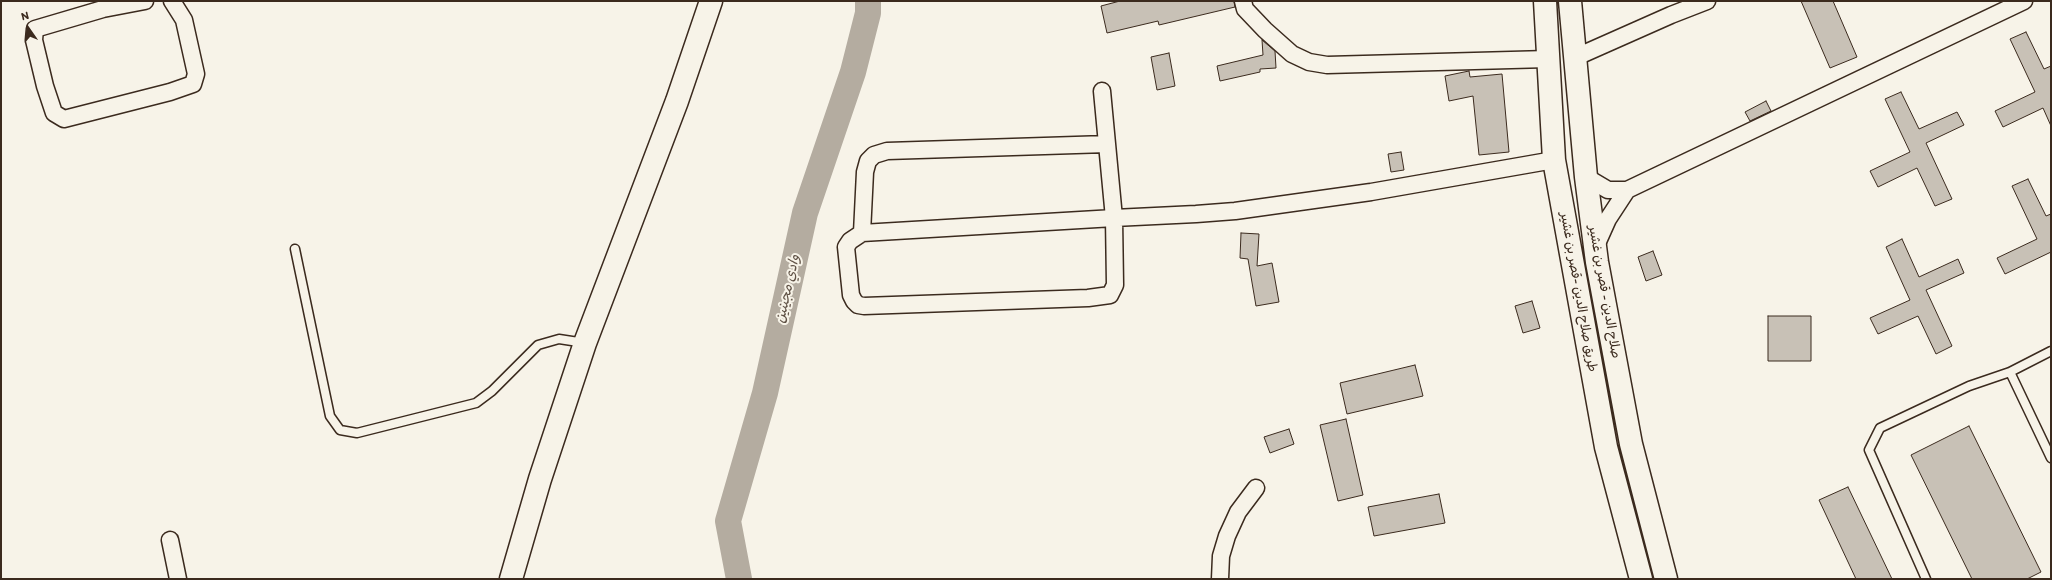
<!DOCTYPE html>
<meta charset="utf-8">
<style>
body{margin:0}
#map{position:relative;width:2052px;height:580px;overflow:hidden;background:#f7f3e8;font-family:Itim,sans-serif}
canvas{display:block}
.frame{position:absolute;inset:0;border:2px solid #3b2a1e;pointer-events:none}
.north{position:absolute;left:8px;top:8px;width:40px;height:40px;-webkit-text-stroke:3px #f7f3e8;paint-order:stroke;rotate:346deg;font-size:11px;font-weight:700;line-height:16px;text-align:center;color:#3b2a1e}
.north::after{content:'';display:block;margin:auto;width:14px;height:18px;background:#3b2a1e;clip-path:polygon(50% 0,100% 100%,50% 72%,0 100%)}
</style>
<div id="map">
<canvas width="2052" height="580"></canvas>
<div class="frame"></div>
<div class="north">N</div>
</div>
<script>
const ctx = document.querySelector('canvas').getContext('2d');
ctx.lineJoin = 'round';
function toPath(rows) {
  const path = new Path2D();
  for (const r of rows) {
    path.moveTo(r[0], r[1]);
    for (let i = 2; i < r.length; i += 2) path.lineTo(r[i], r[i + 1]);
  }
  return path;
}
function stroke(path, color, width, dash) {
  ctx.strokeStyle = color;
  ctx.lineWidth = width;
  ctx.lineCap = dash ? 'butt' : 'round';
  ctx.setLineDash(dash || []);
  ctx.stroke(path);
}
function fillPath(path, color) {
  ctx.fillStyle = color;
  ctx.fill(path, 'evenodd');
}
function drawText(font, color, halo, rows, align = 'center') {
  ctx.font = font + ' Itim,"Playpen Sans Arabic",sans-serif';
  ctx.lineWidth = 4;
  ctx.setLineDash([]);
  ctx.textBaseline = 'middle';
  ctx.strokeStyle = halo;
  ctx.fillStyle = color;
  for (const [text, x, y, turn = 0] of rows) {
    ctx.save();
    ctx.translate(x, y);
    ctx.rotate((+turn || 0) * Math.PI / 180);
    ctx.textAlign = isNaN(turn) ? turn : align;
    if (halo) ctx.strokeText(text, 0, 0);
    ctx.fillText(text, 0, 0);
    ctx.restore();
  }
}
const river = toPath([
 [739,579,728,521,765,393,805,213,853,72,868,13,868,1]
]);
const building = toPath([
 [1120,1,1234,1,1235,7,1159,25,1158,21,1107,33,1101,6,1120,1],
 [1801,1,1833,1,1857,57,1830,68,1801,1],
 [2026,32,2044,69,2051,66,2051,126,2043,108,2003,127,1995,111,2035,92,2010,39,2026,32],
 [1262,40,1275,51,1276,68,1260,69,1260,72,1220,81,1217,66,1263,55,1262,40],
 [1169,53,1175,86,1157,90,1151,57,1169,53],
 [1469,71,1470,77,1502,74,1509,152,1479,155,1473,96,1449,101,1445,76,1469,71],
 [1901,92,1919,129,1957,112,1964,125,1926,143,1952,199,1935,206,1917,168,1878,187,1870,171,1910,152,1885,99,1901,92],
 [1766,101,1771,111,1750,121,1745,112,1766,101],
 [1401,152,1404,170,1391,172,1388,154,1401,152],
 [2028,179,2046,216,2051,214,2051,252,2005,274,1997,258,2037,239,2012,186,2028,179],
 [1241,233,1259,234,1257,266,1272,263,1279,302,1256,306,1248,259,1240,258,1241,233],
 [1902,239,1919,277,1958,259,1964,273,1926,290,1952,346,1936,354,1918,316,1878,334,1870,318,1910,300,1886,247,1902,239],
 [1653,251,1662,275,1646,281,1638,257,1653,251],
 [1532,301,1540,328,1523,333,1515,306,1532,301],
 [1768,316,1811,316,1811,361,1768,361,1768,316],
 [1415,365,1423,396,1347,414,1340,383,1415,365],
 [1346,419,1363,495,1338,501,1320,425,1346,419],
 [1969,426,2041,572,2027,579,1972,579,1911,455,1969,426],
 [1289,429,1294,444,1270,453,1264,437,1289,429],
 [1848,487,1892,579,1856,579,1819,500,1848,487],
 [1439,494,1445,523,1374,536,1368,507,1439,494]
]);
const lane = toPath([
 [295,249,330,416,340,430,357,433,476,403,492,391,538,345,559,339,585,343],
 [2010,372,2051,458],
 [1926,579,1869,450,1880,428,1969,386,2010,372,2051,351]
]);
const street = toPath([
 [145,1,103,9,35,29,34,40,45,86,54,113,64,119,170,92,193,84,196,74,184,20,172,1],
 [1243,1,1245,9,1265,30,1292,54,1309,62,1327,65,1548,59],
 [1574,58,1671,15,1707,1],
 [1102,91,1114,218,1115,285,1110,295,1088,298,864,306,858,305,854,301,851,295,846,247,850,241,862,233,1114,218,1196,214,1235,211,1371,192,1554,160],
 [1586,177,1608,190,1627,190,2024,1],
 [862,233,865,172,868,161,874,155,887,151,1107,144],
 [1595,248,1608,219,1627,190],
 [170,540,178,579],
 [1220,579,1221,556,1227,536,1238,512,1256,488]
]);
const secondary = toPath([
 [511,579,540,479,585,343,677,101,711,1]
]);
const highway = toPath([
 [1545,1,1554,160,1606,447,1641,579],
 [1570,1,1586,177,1597,262,1631,444,1666,579]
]);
const streetNames = [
 ["طريق صلاح الدين -قصر بن غشير",1578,292,80],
 ["صلاح الدين - قصر بن غشير",1604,292,80]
];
const waterNames = [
 ["وادي مجينين",788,289,-77]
];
stroke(river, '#b4aca0', 26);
fillPath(building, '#c8c1b6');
stroke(building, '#3b2a1e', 1);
stroke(lane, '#3b2a1e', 11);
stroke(street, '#3b2a1e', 19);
stroke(secondary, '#3b2a1e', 25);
stroke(highway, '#3b2a1e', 25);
stroke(lane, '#f7f3e8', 8);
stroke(street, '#f7f3e8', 16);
stroke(secondary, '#f7f3e8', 22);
stroke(highway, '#f7f3e8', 22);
drawText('13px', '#3b2a1e', '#f7f3e8', streetNames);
drawText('italic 14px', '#5f5145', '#f7f3e8', waterNames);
</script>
